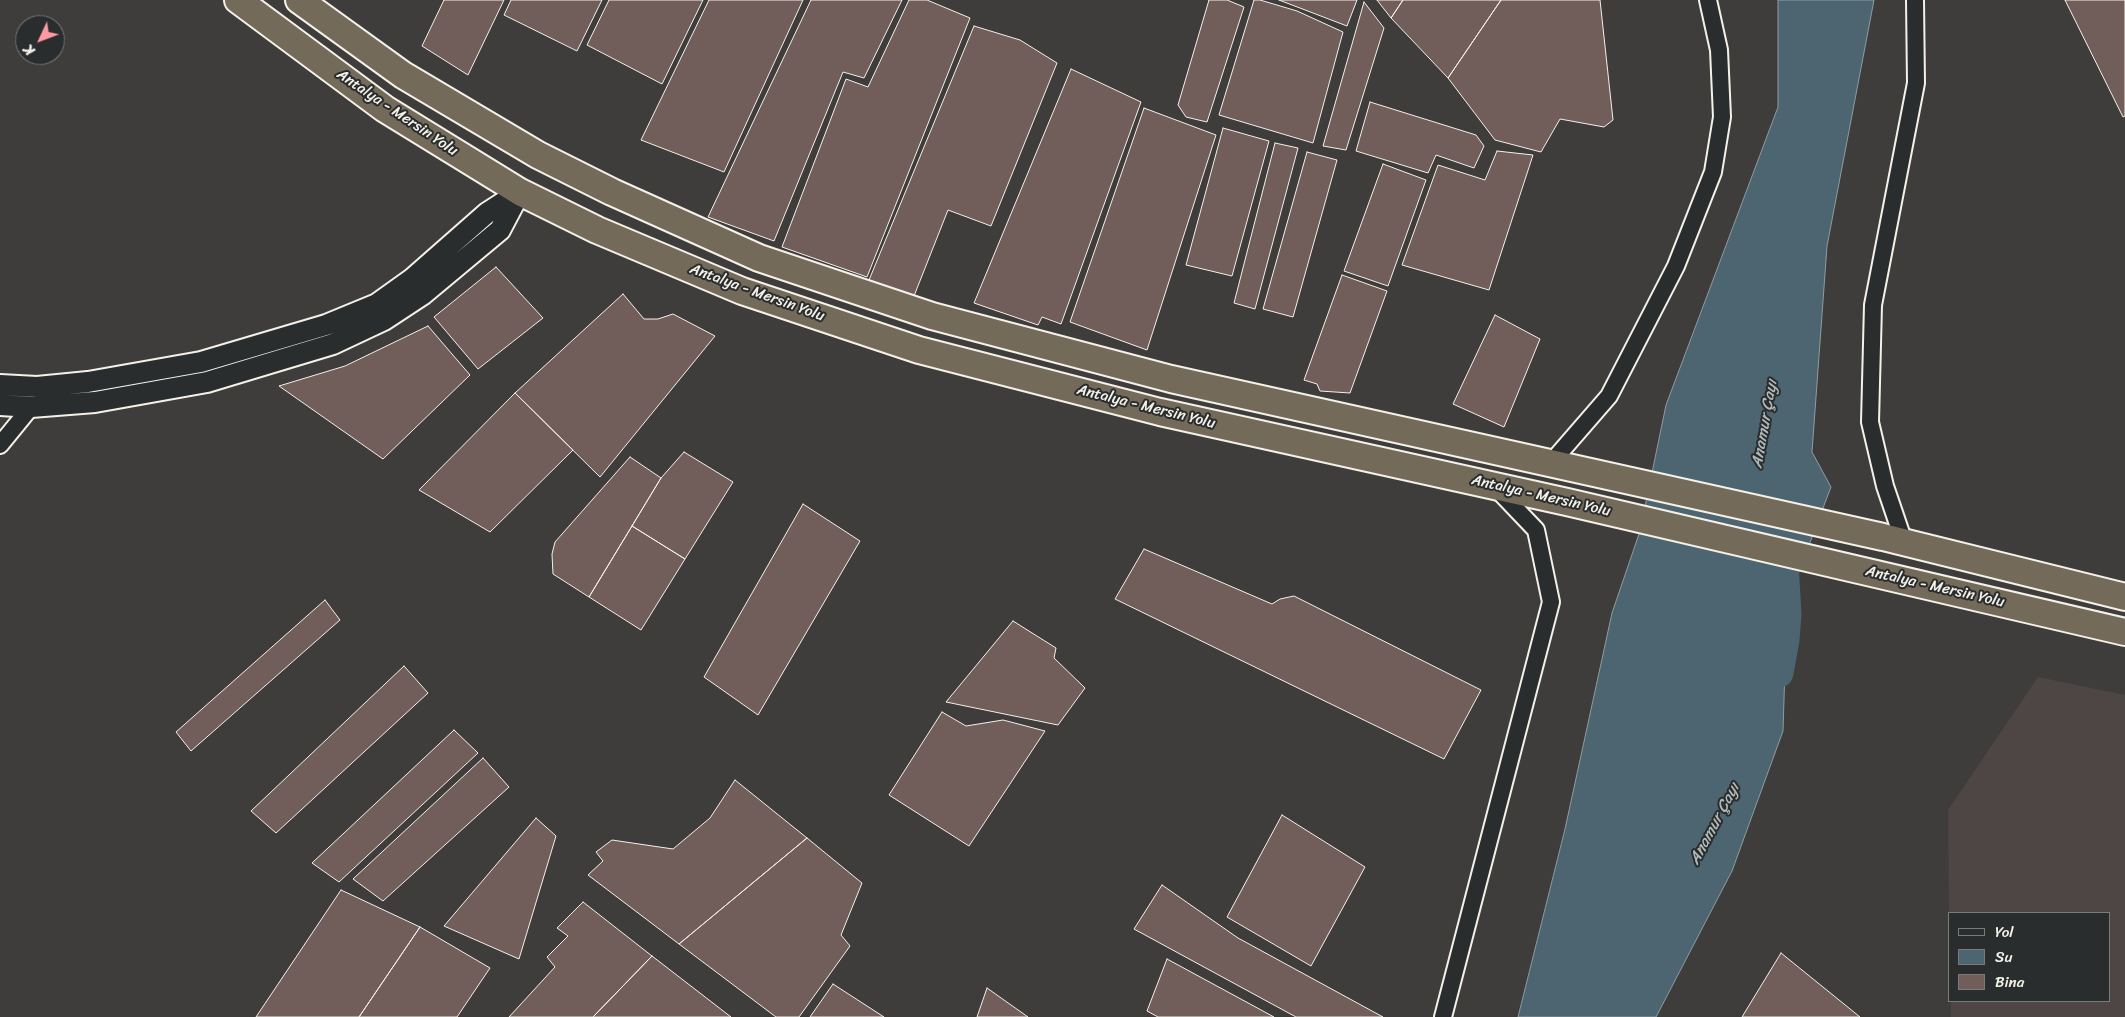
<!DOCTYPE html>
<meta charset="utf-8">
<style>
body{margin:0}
#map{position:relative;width:2125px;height:1017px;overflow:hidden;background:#3f3c3c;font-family:Sriracha,sans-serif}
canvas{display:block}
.legend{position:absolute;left:1948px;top:912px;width:162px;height:90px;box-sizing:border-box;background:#2a2d2e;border:1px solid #7b7b78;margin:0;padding:6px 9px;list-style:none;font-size:15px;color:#f4f1e8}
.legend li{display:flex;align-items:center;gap:10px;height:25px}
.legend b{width:25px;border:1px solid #7b7b78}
.north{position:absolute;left:15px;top:15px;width:50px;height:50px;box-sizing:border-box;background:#2a2d2e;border:1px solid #7b7b78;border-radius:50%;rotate:227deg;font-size:14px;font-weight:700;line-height:20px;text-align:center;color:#f4f1e8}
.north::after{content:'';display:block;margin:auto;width:18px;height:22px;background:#ff9aa2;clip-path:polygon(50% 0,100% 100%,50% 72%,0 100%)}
</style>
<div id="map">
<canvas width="2125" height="1017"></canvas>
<ul class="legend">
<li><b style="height:6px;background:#2a2d2e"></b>Yol</li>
<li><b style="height:14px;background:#4c6571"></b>Su</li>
<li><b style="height:14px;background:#715e5b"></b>Bina</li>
</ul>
<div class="north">K</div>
</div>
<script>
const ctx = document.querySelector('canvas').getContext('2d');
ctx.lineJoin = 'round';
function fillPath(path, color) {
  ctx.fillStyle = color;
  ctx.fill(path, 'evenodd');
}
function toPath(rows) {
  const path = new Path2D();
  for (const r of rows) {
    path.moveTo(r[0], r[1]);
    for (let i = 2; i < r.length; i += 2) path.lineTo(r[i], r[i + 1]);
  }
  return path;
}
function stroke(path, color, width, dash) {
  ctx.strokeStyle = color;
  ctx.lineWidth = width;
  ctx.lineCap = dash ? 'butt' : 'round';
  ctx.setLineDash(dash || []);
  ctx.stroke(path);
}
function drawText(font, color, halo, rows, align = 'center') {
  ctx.font = font + ' Sriracha,sans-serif';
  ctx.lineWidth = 4;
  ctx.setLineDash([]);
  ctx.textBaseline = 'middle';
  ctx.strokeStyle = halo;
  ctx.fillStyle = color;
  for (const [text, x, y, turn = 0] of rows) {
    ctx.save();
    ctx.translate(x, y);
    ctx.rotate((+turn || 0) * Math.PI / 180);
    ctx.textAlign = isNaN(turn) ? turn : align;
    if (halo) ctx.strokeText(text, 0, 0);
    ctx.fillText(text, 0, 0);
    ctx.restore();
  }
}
const built = toPath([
 [2038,677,2125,695,2125,1017,1951,1017,1951,1001,2109,1001,2109,913,1949,913,1948,810]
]);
const water = toPath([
 [1778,0,1874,0,1827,246,1812,452,1831,487,1787,603,1783,731,1732,871,1656,1017,1518,1017,1565,829,1612,613,1640,531,1666,405,1778,107,1778,0]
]);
const river = toPath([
 [1779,673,1785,640,1787,614,1784,563]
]);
const building = toPath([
 [444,0,504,0,468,75,422,46,444,0],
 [511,0,602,0,577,51,504,15,511,0],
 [609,0,703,0,662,84,587,45,609,0],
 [709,0,803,0,724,172,641,140,709,0],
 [811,0,902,0,864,78,843,72,774,241,708,217,811,0],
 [909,0,927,0,970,18,867,277,782,247,846,79,868,87,909,0],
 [1209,0,1227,0,1244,7,1207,122,1186,117,1178,105,1209,0],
 [1254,0,1260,0,1297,11,1343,32,1313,143,1219,115,1254,0],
 [1279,0,1357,0,1347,26,1279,0],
 [1377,0,1403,0,1391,18,1377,0],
 [1403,0,1501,0,1448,78,1391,18,1403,0],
 [1501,0,1600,0,1613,120,1604,127,1560,119,1541,152,1495,140,1448,78,1501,0],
 [2065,0,2125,0,2125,116,2123,117,2065,0],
 [1364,2,1384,28,1346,150,1323,146,1364,2],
 [974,26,1020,40,1057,63,991,226,948,210,914,296,869,280,974,26],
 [1071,69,1141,102,1061,324,1042,317,1038,325,974,303,1071,69],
 [1370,102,1476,135,1484,146,1474,168,1436,155,1428,173,1356,151,1370,102],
 [1144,108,1216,135,1147,350,1070,322,1144,108],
 [1223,128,1269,141,1232,276,1186,265,1223,128],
 [1275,143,1298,148,1255,309,1234,303,1275,143],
 [1497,151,1533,155,1489,290,1402,265,1438,165,1485,180,1497,151],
 [1307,152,1337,160,1293,317,1263,309,1307,152],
 [1383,164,1426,180,1388,286,1344,271,1383,164],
 [496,267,543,318,478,369,434,317,496,267],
 [1342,275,1387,291,1350,393,1320,391,1317,384,1304,380,1342,275],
 [623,294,644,319,658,319,673,314,715,336,600,477,515,393,623,294],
 [1495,315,1540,339,1504,427,1453,404,1495,315],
 [428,326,470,375,383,459,279,386,345,366,428,326],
 [515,393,573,450,490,532,419,490,515,393],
 [684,452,733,482,685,559,632,526,661,478,684,452],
 [630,457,661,478,589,597,553,574,552,554,555,542,630,457],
 [803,504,860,541,758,715,704,677,803,504],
 [632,526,685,559,641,630,589,597,632,526],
 [1144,549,1272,604,1280,599,1294,596,1481,690,1444,759,1115,599,1144,549],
 [325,600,340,620,191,751,176,732,325,600],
 [1013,621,1056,648,1054,658,1085,688,1058,725,946,702,1013,621],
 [404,666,428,693,276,833,251,811,404,666],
 [942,712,966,726,1003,720,1045,731,969,846,889,795,942,712],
 [454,730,478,753,339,882,312,863,454,730],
 [483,758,509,787,383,901,353,879,483,758],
 [735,780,807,838,679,944,588,875,603,861,596,852,612,840,673,849,710,818,735,780],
 [1282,815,1365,867,1311,966,1227,917,1282,815],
 [536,818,556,836,519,959,444,926,536,818],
 [807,838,862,883,841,935,850,946,799,1017,776,1017,679,944,807,838],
 [1162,885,1238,938,1383,1017,1296,1017,1134,929,1162,885],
 [341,890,420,927,359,1017,256,1017,341,890],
 [583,902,652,956,593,1017,509,1017,555,967,547,957,568,936,557,928,583,902],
 [420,927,490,968,457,1017,359,1017,420,927],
 [1781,953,1860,1017,1742,1017,1781,953],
 [652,956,731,1017,593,1017,652,956],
 [1167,959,1274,1017,1158,1017,1147,1011,1167,959],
 [833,984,884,1017,810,1017,833,984],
 [987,988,1028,1017,977,1017,987,988]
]);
const minor = toPath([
 [0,445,31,407],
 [1550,464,1609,396,1676,266,1713,172,1722,117,1719,50,1708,0],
 [1904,542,1885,486,1870,422,1873,305,1916,83,1915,0],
 [1443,1017,1551,602,1536,530,1495,487]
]);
const tertiary = toPath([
 [0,385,37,387,88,382,201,362,326,325,377,304,412,279,487,213,518,193],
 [0,405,31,407,95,402,207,382,333,344,384,320,422,295,500,230,520,192]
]);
const trunk = toPath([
 [238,0,385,109,520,192,597,230,742,291,919,350,1160,412,1567,502,2125,632],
 [299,0,403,75,538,155,612,192,759,258,932,316,1171,379,1883,537,2125,597]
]);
const streetNames = [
 ["Antalya - Mersin Yolu",397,113,34],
 ["Antalya - Mersin Yolu",757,293,20],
 ["Antalya - Mersin Yolu",1146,407,14],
 ["Antalya - Mersin Yolu",1541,496,13],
 ["Antalya - Mersin Yolu",1935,587,13]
];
const waterNames = [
 ["Anamur Çayı",1765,424,-80],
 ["Anamur Çayı",1715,824,-62]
];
fillPath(built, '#4e4645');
fillPath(water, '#4c6571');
stroke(water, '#8f9da1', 1);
stroke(river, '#4c6571', 29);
fillPath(building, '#715e5b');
stroke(building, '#f4f1e8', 1);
stroke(minor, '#f4f1e8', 20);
stroke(tertiary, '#f4f1e8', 24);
stroke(trunk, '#f4f1e8', 30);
stroke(minor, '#2a2d2e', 16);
stroke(tertiary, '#2a2d2e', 20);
stroke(trunk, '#746a5a', 26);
drawText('15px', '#f4f1e8', '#2a2d2e', streetNames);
drawText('italic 16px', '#b1b9b8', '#2a2d2e', waterNames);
</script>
